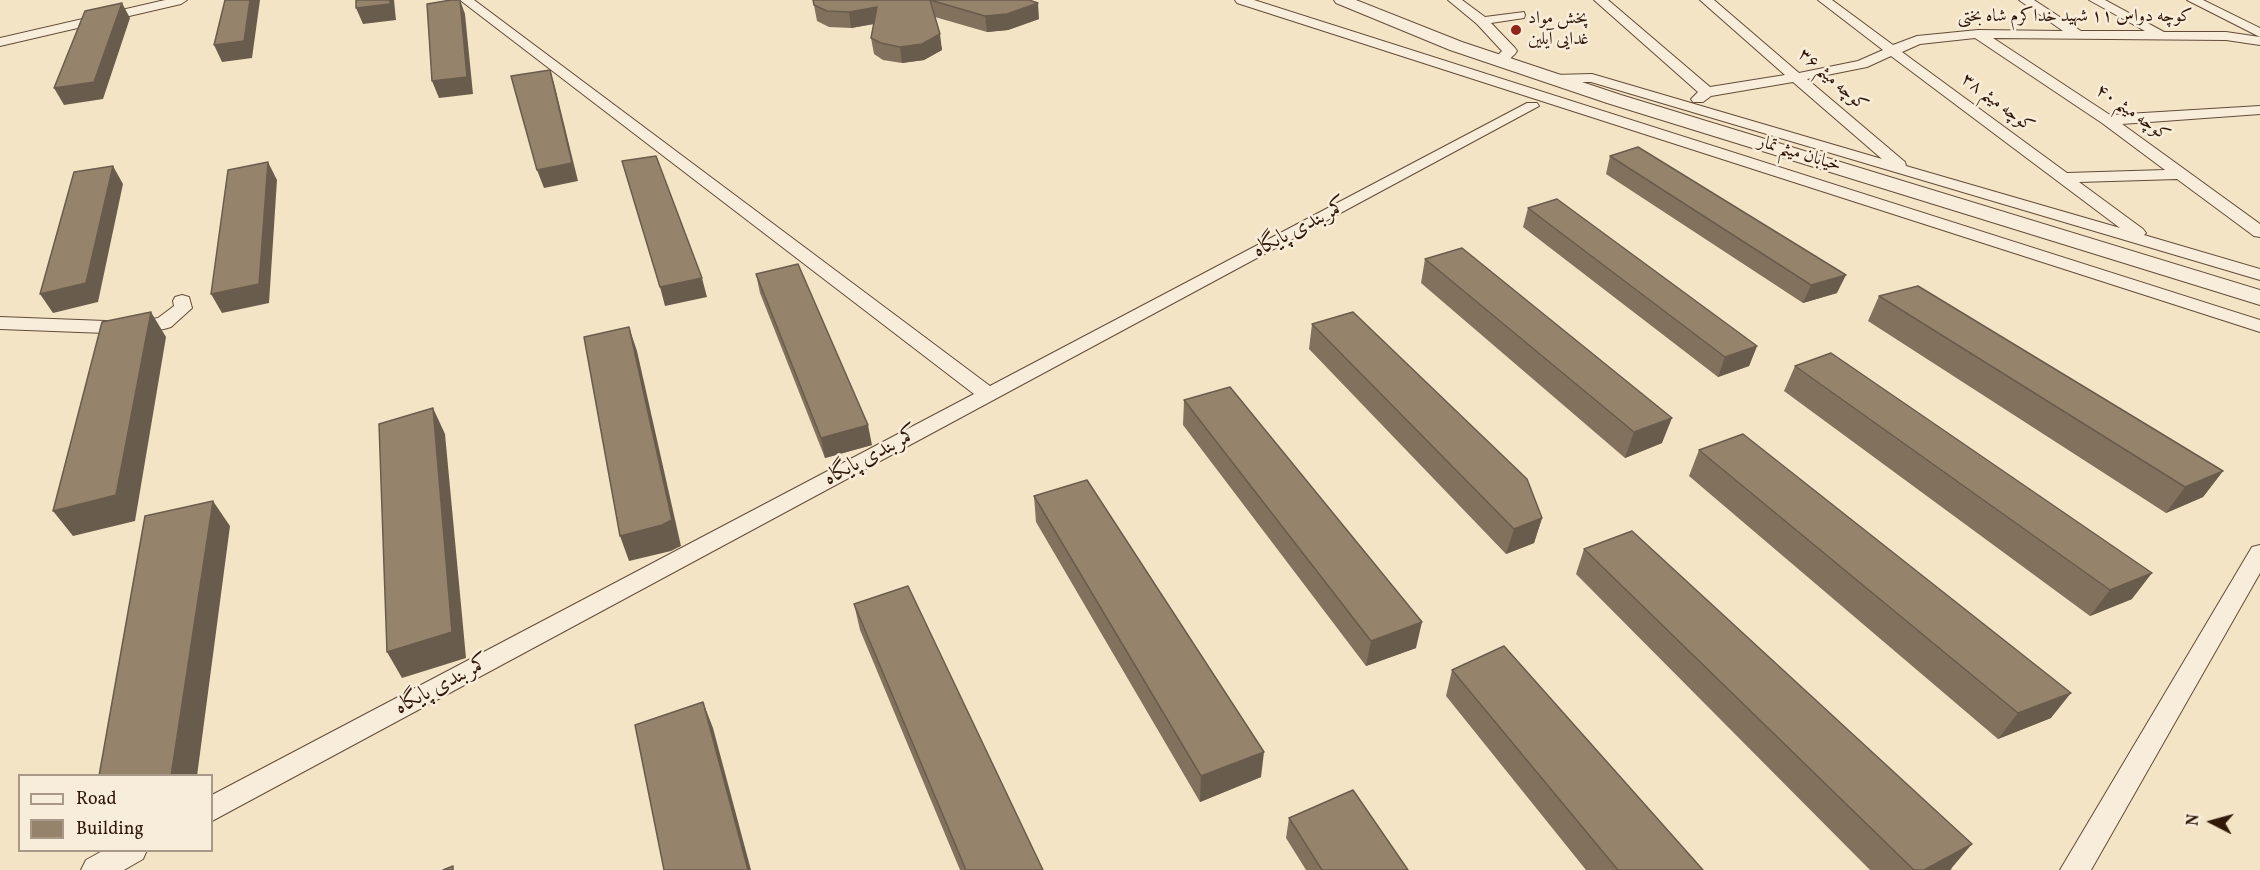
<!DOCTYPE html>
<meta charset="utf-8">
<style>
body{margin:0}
#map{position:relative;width:2260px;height:870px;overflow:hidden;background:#f4e4c6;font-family:Vollkorn,serif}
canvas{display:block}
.legend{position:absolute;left:18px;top:774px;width:195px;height:78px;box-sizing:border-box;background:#f8edda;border:2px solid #a89887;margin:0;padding:8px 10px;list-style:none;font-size:18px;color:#31190a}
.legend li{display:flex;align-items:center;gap:12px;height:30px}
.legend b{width:30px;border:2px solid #a89887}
.north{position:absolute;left:2182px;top:792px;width:60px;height:60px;-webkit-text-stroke:4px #f8edda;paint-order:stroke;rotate:276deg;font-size:16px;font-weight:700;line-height:24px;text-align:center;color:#31190a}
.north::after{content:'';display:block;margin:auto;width:21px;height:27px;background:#31190a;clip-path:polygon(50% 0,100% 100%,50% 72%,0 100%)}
</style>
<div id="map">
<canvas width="2260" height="870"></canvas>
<ul class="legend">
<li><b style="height:8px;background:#f8edda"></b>Road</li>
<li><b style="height:16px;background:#96836c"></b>Building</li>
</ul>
<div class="north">N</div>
</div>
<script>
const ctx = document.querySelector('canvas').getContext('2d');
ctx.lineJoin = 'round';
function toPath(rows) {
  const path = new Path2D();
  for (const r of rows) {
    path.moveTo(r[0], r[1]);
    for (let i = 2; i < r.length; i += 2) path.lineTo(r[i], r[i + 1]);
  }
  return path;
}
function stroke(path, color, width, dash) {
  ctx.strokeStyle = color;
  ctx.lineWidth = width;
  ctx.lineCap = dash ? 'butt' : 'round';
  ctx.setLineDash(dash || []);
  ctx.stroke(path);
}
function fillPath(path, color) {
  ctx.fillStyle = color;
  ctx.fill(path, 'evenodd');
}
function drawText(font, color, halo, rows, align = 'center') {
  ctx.font = font + ' Vollkorn,Amiri,serif';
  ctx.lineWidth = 5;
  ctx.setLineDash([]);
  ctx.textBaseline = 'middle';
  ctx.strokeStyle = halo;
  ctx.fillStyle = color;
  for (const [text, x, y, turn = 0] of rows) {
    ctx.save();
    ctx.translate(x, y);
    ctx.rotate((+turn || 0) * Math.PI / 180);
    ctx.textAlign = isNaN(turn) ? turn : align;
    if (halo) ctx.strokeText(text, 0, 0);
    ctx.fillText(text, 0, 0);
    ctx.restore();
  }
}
const minor = toPath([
 [165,0,187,0,181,4,0,46,0,38,165,0],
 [460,0,474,0,990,386,1527,103,1537,103,1539,106,212,821,212,795,974,394,460,0],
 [1235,0,1254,0,2260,320,2260,332,1237,3,1235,0],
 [1448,0,1462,0,1485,17,1524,12,1525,15,1524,18,1491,23,1515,48,1517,51,1515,54,1504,64,1494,64,1492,61,1502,51,1477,24,1448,0],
 [1594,0,1608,0,1710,87,1785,75,1700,0,1714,0,1799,73,1858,61,1883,50,1818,0,1832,0,1893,45,1917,36,1978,30,2063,31,2019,0,2034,0,2081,31,2145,31,2089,0,2105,0,2164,32,2226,32,2260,37,2187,0,2203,0,2260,28,2260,45,2226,40,1993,38,2110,115,2260,106,2260,114,2122,124,2260,224,2260,237,2254,236,2177,179,2079,182,2143,229,2146,233,2144,235,2260,269,2260,280,1591,82,1548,82,1546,79,1553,75,1592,74,1882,159,1793,82,1711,96,1703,102,1693,102,1691,99,1698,92,1594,0],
 [1975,38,2102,123,2165,170,2067,173,1902,52,1920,44,1975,38],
 [1891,56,2120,228,1906,166,1905,162,1807,79,1867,67,1891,56],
 [182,295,189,297,192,308,171,327,164,329,132,334,0,329,0,317,132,322,158,318,174,306,173,301,175,297,182,295],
 [2260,545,2260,573,2091,870,2060,870,2252,547,2260,545],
 [104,850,147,850,143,859,124,870,81,870,86,860,104,850]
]);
const tertiary = toPath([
 [1334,0,1356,0,1462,42,1621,95,2260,290,2260,305,1607,103,1450,50,1336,3,1334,0]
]);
const wall = toPath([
 [813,0,1029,0,1039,19,1008,30,987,32,935,17,942,50,924,60,902,63,883,60,874,54,871,38,874,24,851,28,829,27,817,21],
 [1610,156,1837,293,1803,303,1606,174],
 [1528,208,1757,346,1749,366,1718,377,1523,227],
 [1425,259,1662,443,1625,458,1421,283],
 [756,274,872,445,825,458,760,293],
 [1879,296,2223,471,2203,497,2166,513,1868,321],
 [1312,324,1542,518,1534,543,1506,554,1309,349],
 [1795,366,2132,599,2090,616,1784,391],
 [1184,400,1416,648,1366,666,1183,425],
 [1699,450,2051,718,1998,739,1689,476],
 [1034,496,1261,777,1200,802,1036,522],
 [1584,549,1952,869,1950,870,1870,870,1576,574],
 [854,604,1043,870,960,870,860,630],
 [1452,670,1703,870,1586,870,1446,696],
 [1289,818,1408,870,1306,870,1286,838]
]);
const shadedWall = toPath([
 [250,0,260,0,252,58,222,62,214,45],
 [390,0,394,0,396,20,363,24,356,8],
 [460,0,465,14,473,94,439,98,432,81],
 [122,3,130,18,103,99,64,105,54,88],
 [1038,3,1039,19,1008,30,987,32,985,16],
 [877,7,879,23,851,28,849,12],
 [940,34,942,50,924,60,902,63,900,47],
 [550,70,555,87,578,181,544,188,537,170],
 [268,162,277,180,269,303,222,313,211,294],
 [113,166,123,184,98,302,53,313,40,294],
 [1846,275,1837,293,1803,303,1811,285],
 [702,278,707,297,665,306,660,287],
 [151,312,166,337,135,521,73,536,53,511],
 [629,327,637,351,681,546,671,551,629,561,620,536],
 [1757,346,1749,366,1718,377,1725,357],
 [433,408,445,434,466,658,402,678,387,652],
 [1672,418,1662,443,1625,458,1634,432],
 [868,425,872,445,825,458,821,438],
 [2223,471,2203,497,2166,513,2185,487],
 [213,501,230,526,197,776,171,776],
 [1542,518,1534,543,1506,554,1514,529],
 [2152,573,2132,599,2090,616,2110,590],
 [1422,622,1416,648,1366,666,1371,641],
 [2071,693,2051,718,1998,739,2018,713],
 [703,702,713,728,751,870,748,870],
 [1264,752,1261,777,1200,802,1201,776],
 [1972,844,1950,870,1924,870]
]);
const building = toPath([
 [225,0,250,0,244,41,214,45,225,0],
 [356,0,390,0,390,4,356,8,356,0],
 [451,0,460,0,467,77,432,81,427,4,451,0],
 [813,0,1029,0,1038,3,1007,14,985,16,930,0,940,34,922,44,900,47,881,43,871,38,877,7,849,12,827,11,814,5,813,0],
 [122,3,94,82,54,88,85,11,122,3],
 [550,70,572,163,537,170,511,76,550,70],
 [1638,147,1846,275,1811,285,1610,156,1638,147],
 [656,156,702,278,660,287,622,161,656,156],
 [268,162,259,284,211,294,228,170,268,162],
 [113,166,86,283,40,294,74,172,113,166],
 [1557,199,1757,346,1725,357,1528,208,1557,199],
 [1462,248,1672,418,1634,432,1425,259,1462,248],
 [798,264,868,425,821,438,756,274,798,264],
 [1918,286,2223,471,2185,487,1879,296,1918,286],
 [151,312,116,495,53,511,102,322,151,312],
 [1353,312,1527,479,1542,518,1514,529,1312,324,1353,312],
 [629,327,672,520,662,525,620,536,584,337,629,327],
 [1831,353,2152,573,2110,590,1795,366,1831,353],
 [1230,387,1422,622,1371,641,1184,400,1230,387],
 [433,408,452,632,387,652,379,424,433,408],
 [1743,434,2071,693,2018,713,1699,450,1743,434],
 [1087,480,1264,752,1201,776,1034,496,1087,480],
 [213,501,171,776,99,776,145,516,213,501],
 [1632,531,1972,844,1924,870,1914,870,1584,549,1632,531],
 [908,586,1043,870,966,870,854,604,908,586],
 [1504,646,1703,870,1618,870,1452,670,1504,646],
 [703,702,748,870,664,870,635,725,703,702],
 [1353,790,1408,870,1322,870,1289,818,1353,790],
 [453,866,453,870,443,870,453,866]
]);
const markers = [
 [1516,30,6,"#8f2418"]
];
const farStreetnames = [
 ["کوچه دواس ۱۱ شهید خداکرم شاه بختی",2075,18],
 ["کوچه میثم ۳۶",1832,81,41],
 ["کوچه میثم ۳۸",1997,104,37],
 ["کوچه میثم ۴۰",2132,114,35],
 ["خیابان میثم تمار",1799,155,17]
];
const farPoinames = [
 ["پخش مواد",1528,20],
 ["غدایی آیلین",1528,41]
];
const streetNames = [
 ["کمربندی پایگاه",1301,229,-28],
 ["کمربندی پایگاه",872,457,-28],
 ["کمربندی پایگاه",443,686,-28]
];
stroke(minor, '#624c39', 2);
stroke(tertiary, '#624c39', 2);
fillPath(minor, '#f8edda');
fillPath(tertiary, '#f8edda');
fillPath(wall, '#81715d');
fillPath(shadedWall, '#695c4c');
fillPath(building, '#96836c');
stroke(building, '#695c4c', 1.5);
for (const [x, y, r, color] of markers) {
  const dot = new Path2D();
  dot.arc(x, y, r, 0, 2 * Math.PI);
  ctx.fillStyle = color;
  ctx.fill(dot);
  stroke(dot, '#f8edda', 2);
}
drawText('18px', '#31190a', '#f8edda', farStreetnames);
drawText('18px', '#31190a', '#f8edda', farPoinames, 'left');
drawText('22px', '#31190a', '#f8edda', streetNames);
</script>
